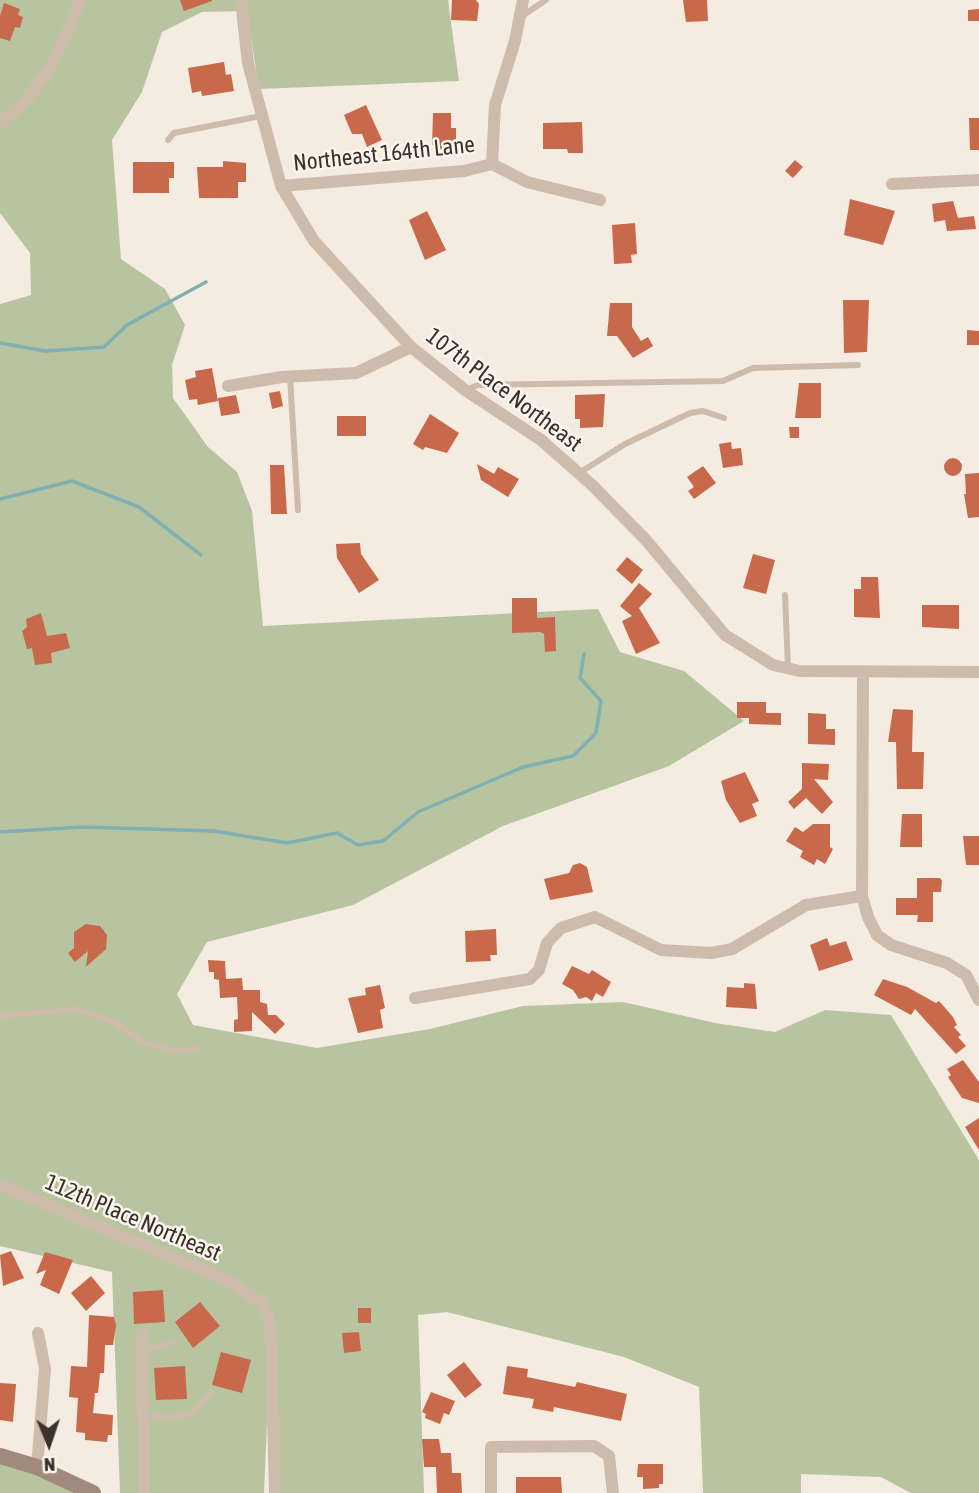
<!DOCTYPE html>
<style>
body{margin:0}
#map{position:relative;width:979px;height:1493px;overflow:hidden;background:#f4ebe1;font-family:"Asap Condensed",sans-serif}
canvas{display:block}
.north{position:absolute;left:14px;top:1409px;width:70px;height:70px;-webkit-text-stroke:5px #fbf5ee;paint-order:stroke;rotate:178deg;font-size:19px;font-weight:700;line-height:28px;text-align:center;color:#3b302b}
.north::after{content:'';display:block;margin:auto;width:24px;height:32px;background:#3b302b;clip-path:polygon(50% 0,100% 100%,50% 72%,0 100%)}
</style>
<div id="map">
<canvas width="979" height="1493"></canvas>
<div class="north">N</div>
</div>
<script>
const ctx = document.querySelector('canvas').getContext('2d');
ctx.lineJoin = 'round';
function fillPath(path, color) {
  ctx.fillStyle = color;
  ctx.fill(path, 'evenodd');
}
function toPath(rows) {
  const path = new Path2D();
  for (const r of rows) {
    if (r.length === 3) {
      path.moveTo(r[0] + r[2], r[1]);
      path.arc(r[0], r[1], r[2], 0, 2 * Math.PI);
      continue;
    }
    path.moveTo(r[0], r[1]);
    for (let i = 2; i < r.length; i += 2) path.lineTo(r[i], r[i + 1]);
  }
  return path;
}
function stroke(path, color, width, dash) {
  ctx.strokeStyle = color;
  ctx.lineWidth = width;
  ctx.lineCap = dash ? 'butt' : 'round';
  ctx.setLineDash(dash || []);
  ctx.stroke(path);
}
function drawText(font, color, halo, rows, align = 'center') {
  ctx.font = font + ' "Asap Condensed",sans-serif';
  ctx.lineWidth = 5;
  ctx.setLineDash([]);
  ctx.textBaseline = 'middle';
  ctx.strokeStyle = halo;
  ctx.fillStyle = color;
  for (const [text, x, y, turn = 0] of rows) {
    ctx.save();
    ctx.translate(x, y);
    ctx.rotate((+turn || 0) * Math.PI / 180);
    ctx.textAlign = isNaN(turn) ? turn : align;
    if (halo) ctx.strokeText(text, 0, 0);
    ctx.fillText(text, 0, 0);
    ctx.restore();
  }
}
const green = toPath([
 [0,0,448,0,459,81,259,89,247,11,202,12,162,32,142,92,112,140,121,259,165,289,185,325,172,365,173,398,208,447,237,472,252,511,263,626,598,609,620,652,684,671,744,721,669,766,503,826,353,905,207,942,177,994,193,1025,317,1048,430,1029,523,1006,623,1002,715,1023,775,1032,825,1010,891,1015,979,1160,979,1493,911,1493,881,1477,801,1474,801,1493,703,1493,699,1387,624,1357,447,1312,418,1315,424,1493,275,1493,270,1354,264,1493,120,1493,112,1272,0,1246,0,304,31,295,30,253,0,213],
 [0,1456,93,1493,0,1493]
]);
const stream = toPath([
 [0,343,45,351,104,347,127,325,206,282],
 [0,499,72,481,139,507,201,555],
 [0,832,82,827,214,831,287,843,337,833,358,845,383,841,418,812,523,767,573,756,596,733,601,701,580,678,584,654]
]);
const building = toPath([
 [180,0,212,0,212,1,184,11],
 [452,0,476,0,479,4,477,21,451,20],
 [683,0,707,0,708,21,686,22],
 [4,3,20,9,18,15,23,17,20,28,15,27,10,41,0,38,0,16],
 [979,9,979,21,968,21,968,10],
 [224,62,226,75,231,74,234,91,202,96,201,91,192,93,188,68],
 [366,105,382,140,367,147,362,134,352,134,344,115],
 [433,113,451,113,451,128,456,128,456,150,437,149,437,145,432,145],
 [969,118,979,118,979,150,970,150],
 [582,122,583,153,568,153,567,149,543,149,543,123],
 [795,160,803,167,793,178,785,171],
 [223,161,246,163,246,182,238,182,238,198,199,198,197,167,223,167],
 [133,162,174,162,174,178,169,178,169,193,133,193],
 [850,199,895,211,883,245,844,235],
 [953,201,958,218,974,216,976,229,947,231,945,220,934,222,932,204],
 [427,211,446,250,425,260,409,220],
 [635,223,637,254,631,255,632,263,614,264,612,225],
 [843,300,869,300,867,352,844,353],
 [610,303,632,303,632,327,641,341,648,337,653,346,633,358,617,336,607,336],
 [967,330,979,331,979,345,967,345],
 [212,368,218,401,198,405,197,399,189,400,185,380,196,377,195,371],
 [799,383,821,383,821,418,795,418],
 [280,391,283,406,272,409,269,393],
 [605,394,603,427,580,428,580,419,575,419,575,395],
 [236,395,240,413,221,416,218,398],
 [430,414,459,433,447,453,425,447,423,450,413,444],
 [337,416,366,416,366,436,337,436],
 [789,427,799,427,799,438,790,438],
 [731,442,732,449,741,448,743,465,723,468,719,444],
 [953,467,9],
 [477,464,494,474,498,467,519,479,508,497,481,480],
 [270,465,284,465,287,514,271,514],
 [703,466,716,483,694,499,688,491,694,487,687,477],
 [979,473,979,517,968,518,964,494,966,494,965,474],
 [360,543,361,554,379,580,359,593,337,558,336,544],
 [753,554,775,560,766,594,743,588],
 [627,557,643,570,632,584,616,570],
 [861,577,878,577,880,618,854,617,854,589,861,589],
 [639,583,652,594,639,608,660,643,636,654,622,621,632,616,620,606],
 [512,598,537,598,537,618,555,617,556,651,545,652,544,634,540,632,512,633],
 [922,605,959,605,959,629,922,627],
 [41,613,47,636,66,633,70,648,51,653,52,663,35,665,32,648,27,649,22,631,27,627,26,619],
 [737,702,766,702,766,713,781,713,781,725,749,724,749,718,737,718],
 [893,709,913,710,912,752,924,752,923,789,897,789,896,742,888,742],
 [808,713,826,714,826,729,835,729,835,745,808,744],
 [802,763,829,764,828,780,814,779,833,802,822,814,806,798,794,809,788,802,802,789],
 [745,772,759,801,752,804,757,816,740,823,726,800,721,781],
 [902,814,922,814,922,847,900,847],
 [813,824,830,824,830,847,833,849,825,864,817,859,814,865,800,857,803,851,786,841,795,827,803,832],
 [963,836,979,836,979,865,966,865],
 [580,863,587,867,593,892,550,900,544,879,569,873,573,865],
 [917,878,940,878,942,881,941,892,933,892,933,922,917,922,918,915,896,915,896,898,917,898],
 [86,924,100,926,107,935,106,949,86,967,88,951,75,962,68,953,74,948,74,932],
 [496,929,497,955,490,955,491,961,466,962,465,931],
 [827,938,830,946,846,941,853,960,819,971,810,945],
 [208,960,225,961,226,979,242,978,243,990,260,990,260,1002,267,1004,268,1015,276,1015,285,1024,275,1034,252,1012,252,1031,234,1032,234,1020,238,1019,237,997,220,998,219,980,214,979,214,972,209,972],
 [572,966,589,974,592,970,611,982,603,997,596,993,592,1001,586,997,579,999,573,990,562,984],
 [883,979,907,987,936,1003,939,1001,953,1017,957,1025,954,1027,961,1035,958,1037,966,1046,956,1054,915,1009,911,1015,874,995],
 [744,983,755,984,757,1009,726,1007,727,987,744,988],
 [380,985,385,1008,380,1010,383,1028,358,1033,348,998,366,995,365,988],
 [963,1060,979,1082,979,1103,962,1098,948,1077,951,1075,947,1069],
 [979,1118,979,1150,965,1127],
 [11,1251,24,1278,3,1286,0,1255],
 [45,1252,73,1260,59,1294,40,1285,46,1270,36,1274],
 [91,1276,105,1293,86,1311,71,1293],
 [163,1290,165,1322,134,1324,133,1292],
 [200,1302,220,1326,193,1348,175,1322],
 [358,1308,371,1308,371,1323,358,1323],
 [89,1315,114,1317,116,1325,113,1345,105,1345,104,1373,100,1373,98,1393,95,1393,93,1413,113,1415,112,1435,108,1435,107,1442,85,1440,85,1433,76,1432,78,1398,69,1397,71,1366,87,1367],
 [359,1332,361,1351,344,1353,342,1333],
 [221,1352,251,1360,242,1393,212,1385],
 [464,1362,482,1385,465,1398,447,1375],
 [185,1366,187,1399,156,1400,154,1368],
 [507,1366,528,1369,527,1377,575,1387,577,1382,627,1394,621,1421,554,1407,553,1412,532,1408,534,1399,503,1394],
 [0,1383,16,1384,13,1422,0,1420],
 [431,1392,455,1401,449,1415,444,1413,440,1424,425,1418,426,1414,422,1412],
 [422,1439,439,1439,441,1453,451,1453,452,1473,461,1473,462,1493,437,1493,436,1467,424,1467],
 [638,1464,663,1464,663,1484,659,1484,659,1488,643,1489,643,1477,637,1477],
 [516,1477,561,1477,562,1493,516,1493]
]);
const lane = toPath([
 [522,16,546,0],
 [168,140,174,133,261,116],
 [290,377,298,510],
 [465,390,478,385,723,381,753,368,858,365],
 [579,473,625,444,690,413,703,411,724,418],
 [785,595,788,668],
 [0,1016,78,1009,114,1022,143,1042,173,1051,197,1049],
 [143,1351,172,1342],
 [143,1416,177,1417,192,1413,211,1392]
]);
const street = toPath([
 [241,0,248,63,281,186,314,241,411,347,465,390,541,440,592,485,646,540,725,635,773,665,800,671,979,672],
 [0,123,26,100,52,65,81,0],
 [492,164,495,105,515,41,523,0],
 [492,164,527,182,600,200],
 [892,184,979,180],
 [281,186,464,171,492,164],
 [228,386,282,377,356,373,411,347],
 [863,673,862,896,868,917,877,935,891,945,947,963,966,975,979,1000],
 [415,998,530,979,539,970,547,943,561,928,595,917,661,950,711,953,732,949,806,905,862,896],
 [0,1185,231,1282,262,1303,269,1320,271,1339,275,1493],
 [142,1334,144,1493],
 [37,1467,45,1369,38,1333],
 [491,1493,491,1447,594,1446,609,1456,613,1493]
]);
const secondary = toPath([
 [0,1456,37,1467,93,1493]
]);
const streetNames = [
 ["Northeast 164th Lane",384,154,-6],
 ["107th Place Northeast",504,390,37],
 ["112th Place Northeast",133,1218,23]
];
fillPath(green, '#b8c4a0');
stroke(stream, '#7fb0b2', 3.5);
fillPath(building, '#c8694b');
stroke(lane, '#cdbbac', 6);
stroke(street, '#cdbbac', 12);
stroke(secondary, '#a18a7d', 16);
drawText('23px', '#3b302b', '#fbf5ee', streetNames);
</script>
